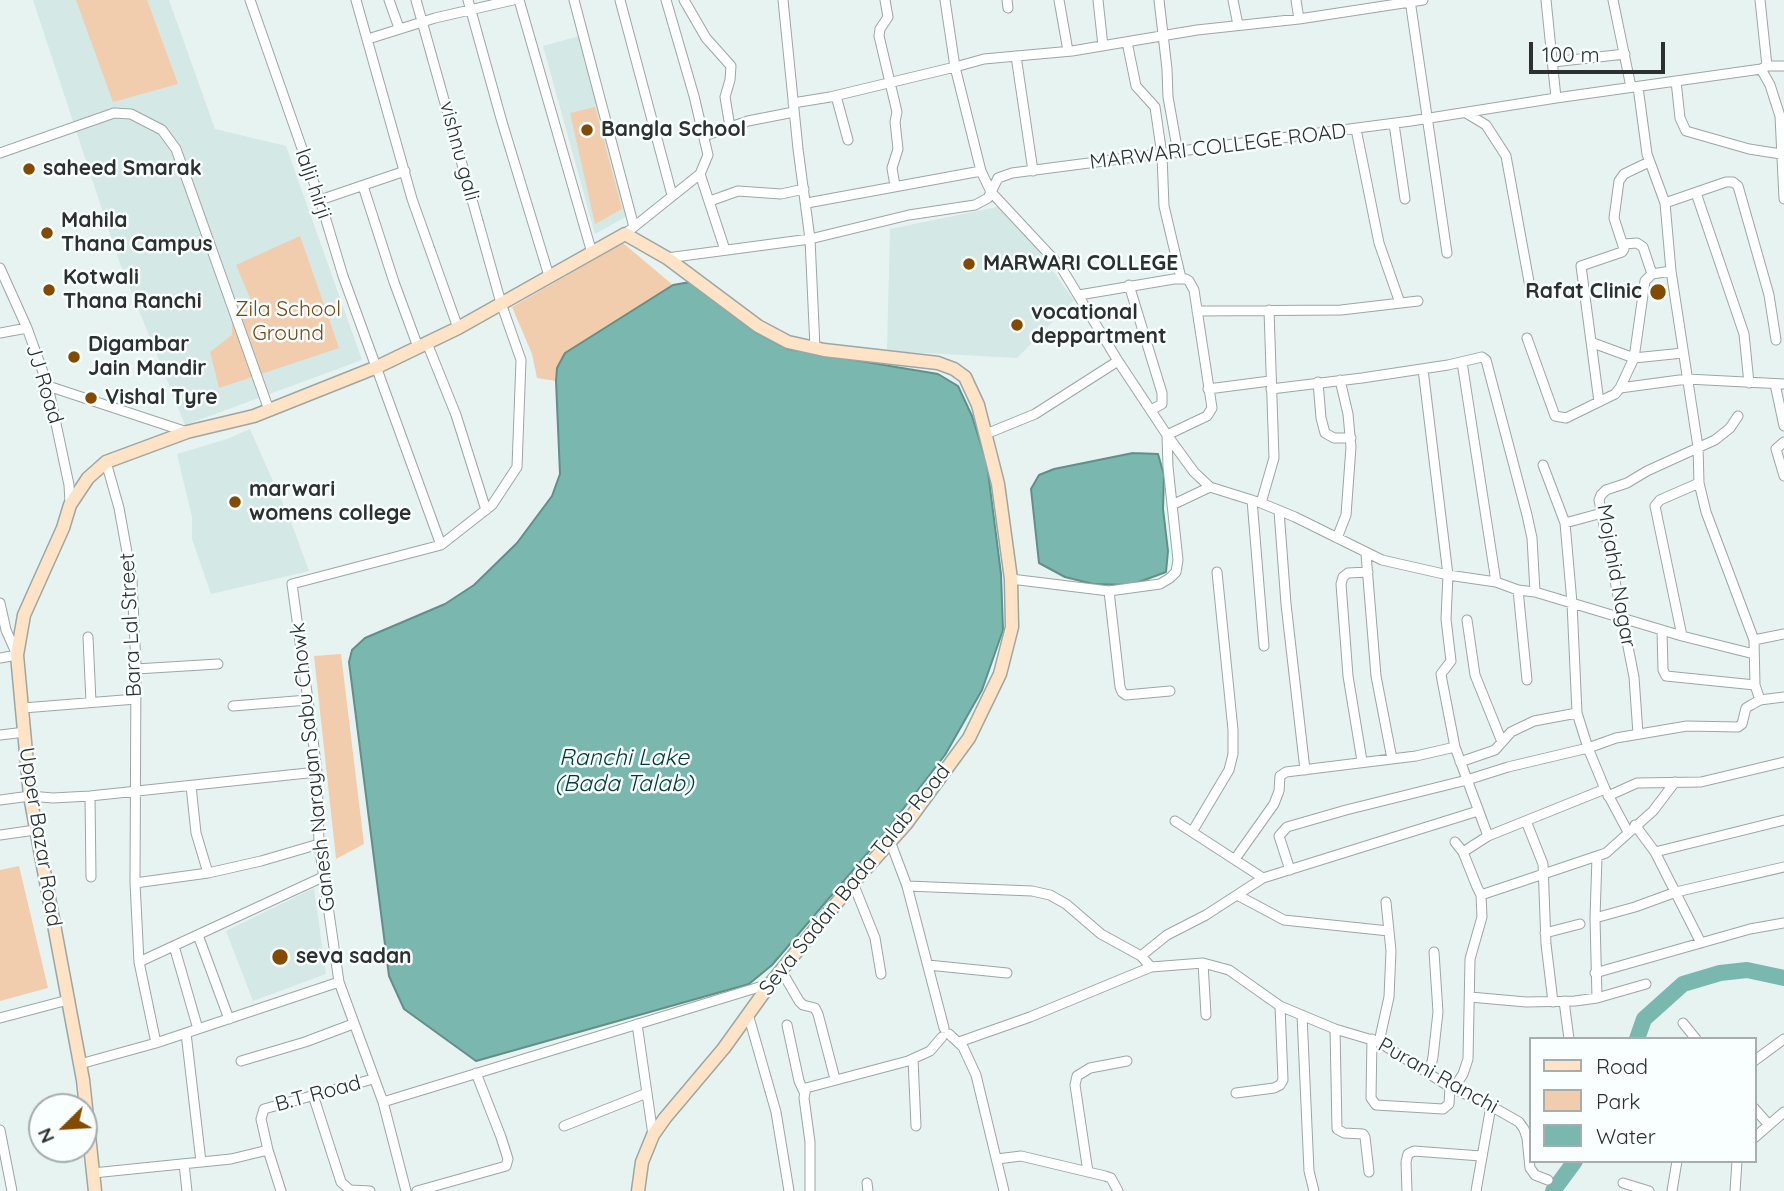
<!DOCTYPE html>
<style>
body{margin:0}
#map{position:relative;width:1784px;height:1191px;overflow:hidden;background:#e7f3f1;font-family:Quicksand,sans-serif}
canvas{display:block}
.legend{position:absolute;left:1529px;top:1037px;width:228px;height:126px;box-sizing:border-box;background:#f8fffe;border:2px solid #a6adac;margin:0;padding:9px 12px;list-style:none;font-size:21px;color:#2c3130}
.legend li{display:flex;align-items:center;gap:14px;height:35px}
.legend b{width:35px;border:2px solid #a6adac}
.north{position:absolute;left:28px;top:1093px;width:70px;height:70px;box-sizing:border-box;background:#f8fffe;border:2px solid #a6adac;border-radius:50%;rotate:246deg;font-size:19px;font-weight:700;line-height:28px;text-align:center;color:#2c3130}
.north::after{content:'';display:block;margin:auto;width:24px;height:32px;background:#844b00;clip-path:polygon(50% 0,100% 100%,50% 72%,0 100%)}
.scale{position:absolute;left:1529px;top:42px;width:136px;height:32px;box-sizing:border-box;border:4px solid #2c3130;border-top:0;padding-left:9px;font-size:21px;line-height:24px;white-space:nowrap;color:#2c3130;-webkit-text-stroke:5px #f8fffe;paint-order:stroke}
</style>
<div id="map">
<canvas width="1784" height="1191"></canvas>
<ul class="legend">
<li><b style="height:9px;background:#fee3c6"></b>Road</li>
<li><b style="height:19px;background:#f2cdad"></b>Park</li>
<li><b style="height:19px;background:#79b7af"></b>Water</li>
</ul>
<div class="north">N</div>
<div class="scale">100 m</div>
</div>
<script>
const ctx = document.querySelector('canvas').getContext('2d');
ctx.lineJoin = 'round';
function fillPath(path, color) {
  ctx.fillStyle = color;
  ctx.fill(path, 'evenodd');
}
function toPath(rows) {
  const path = new Path2D();
  for (const r of rows) {
    path.moveTo(r[0], r[1]);
    for (let i = 2; i < r.length; i += 2) path.lineTo(r[i], r[i + 1]);
  }
  return path;
}
function stroke(path, color, width, dash) {
  ctx.strokeStyle = color;
  ctx.lineWidth = width;
  ctx.lineCap = dash ? 'butt' : 'round';
  ctx.setLineDash(dash || []);
  ctx.stroke(path);
}
function drawText(font, color, halo, rows, align = 'center') {
  ctx.font = font + ' Quicksand,sans-serif';
  ctx.lineWidth = 5;
  ctx.setLineDash([]);
  ctx.textBaseline = 'middle';
  ctx.strokeStyle = halo;
  ctx.fillStyle = color;
  for (const [text, x, y, turn = 0] of rows) {
    ctx.save();
    ctx.translate(x, y);
    ctx.rotate((+turn || 0) * Math.PI / 180);
    ctx.textAlign = isNaN(turn) ? turn : align;
    if (halo) ctx.strokeText(text, 0, 0);
    ctx.fillText(text, 0, 0);
    ctx.restore();
  }
}
const built = toPath([
 [33,0,169,0,215,129,286,146,362,360,185,425,119,261],
 [583,35,631,214,595,234,543,46],
 [1002,206,1011,213,1074,300,1017,358,887,351,890,229],
 [250,429,291,522,309,571,211,594,192,539,192,517,177,454,227,439],
 [314,888,326,974,253,1001,226,931]
]);
const green = toPath([
 [76,0,147,0,178,84,113,102],
 [595,107,622,209,595,224,570,113],
 [300,236,339,348,219,388,210,352,232,335,232,314,253,305,236,265],
 [623,243,673,285,566,352,557,368,556,381,537,378,532,354,512,307],
 [341,654,364,844,336,859,314,656],
 [19,866,48,988,0,1001,0,870]
]);
const water = toPath([
 [690,282,754,331,788,349,938,374,958,386,972,416,987,464,1001,574,1003,630,982,690,945,755,883,835,772,965,749,984,476,1061,404,1009,389,976,349,662,352,650,365,638,445,604,474,585,517,543,552,496,560,474,556,381,557,368,565,353,673,285,690,282],
 [1133,453,1158,454,1164,475,1163,509,1168,551,1166,572,1131,585,1093,584,1065,577,1039,563,1031,489,1039,475,1054,469,1133,453]
]);
const river = toPath([
 [1637,1039,1644,1019,1683,984,1720,973,1747,970,1784,978],
 [1553,1191,1575,1161]
]);
const street = toPath([
 [250,0,320,200,343,276,441,545],
 [356,0,412,199,458,328],
 [389,0,399,28],
 [468,0,502,122,549,276],
 [519,0,592,253],
 [574,0,634,227],
 [620,0,672,195],
 [684,0,706,38,731,66,730,80,725,97,730,127],
 [783,0,798,149,810,239,815,348],
 [885,0,888,17,880,29,879,36,897,112,895,122,898,149,892,168,895,186],
 [945,0,955,67,984,59,1072,51,1197,30,1299,19,1423,0],
 [1007,0,1008,8],
 [1059,0,1068,51],
 [1098,0,1103,46],
 [1159,0,1167,69,1168,97,1178,153],
 [1233,0,1238,25],
 [1296,0,1299,19],
 [1410,0,1447,253],
 [1546,0,1556,98],
 [1613,0,1631,87],
 [368,39,435,18,513,0],
 [1127,42,1136,86,1155,107,1162,155,1164,206,1181,278],
 [1016,56,1033,171],
 [1553,62,1625,54],
 [1767,66,1784,66],
 [1761,69,1770,85,1780,116,1784,199],
 [1676,81,1680,118,1686,131,1749,149,1781,154],
 [1638,87,1647,154,1665,203,1671,271,1698,447,1699,483,1706,512,1754,640,1755,685,1760,700],
 [836,96,848,140],
 [793,103,830,97,955,67,981,171,991,192,1061,267,1118,361,1167,435,1168,467,1178,560,1176,572,1170,578,1160,584,1109,591,1011,579],
 [1466,113,1486,125,1506,156,1530,287],
 [1394,124,1405,199],
 [1356,129,1379,243,1400,303],
 [704,136,748,121,794,112],
 [0,153,114,113,131,114,162,130,176,149,269,410],
 [700,174,725,250],
 [363,186,394,282,418,347],
 [1696,193,1744,334,1749,383],
 [320,200,405,171],
 [710,201,738,191,781,194,804,189],
 [807,203,981,171],
 [1665,203,1726,182,1733,182,1738,186,1769,295,1776,340],
 [625,234,700,174,708,155,694,96,666,0],
 [1624,244,1637,243,1643,247,1652,274],
 [667,258,810,239,909,215,975,205,988,198,998,178,1012,173,1411,121,1556,98,1761,69,1767,66,1760,0],
 [0,268,27,328,48,386,69,485,70,503],
 [1129,285,1162,393,1162,404,1151,410],
 [1079,295,1174,279,1186,279,1189,281,1194,290,1212,408,1207,416,1167,435,1194,472,1210,487,1261,503,1295,517,1382,560,1448,575,1496,582,1518,590,1535,592,1682,636,1655,506,1660,500,1699,483],
 [1197,311,1341,310,1418,301],
 [0,333,27,328],
 [1527,338,1555,416,1566,418,1615,394,1620,388,1634,358,1645,281,1652,274,1671,271],
 [427,343,456,415,486,510],
 [1593,343,1634,358,1683,353],
 [1462,362,1496,582],
 [1423,369,1448,575,1446,619,1451,661,1441,674,1442,680,1455,747,1488,836],
 [1318,382,1321,418,1325,433,1334,438,1351,438],
 [1775,384,1784,426],
 [48,386,187,432],
 [1620,388,1687,379,1784,384],
 [1208,389,1270,381],
 [1271,389,1362,378,1448,365,1482,357,1486,360,1527,515,1532,538,1535,592],
 [1599,402,1581,266,1622,252,1624,249,1614,218,1619,181,1624,174,1649,162],
 [986,434,1035,414,1118,361],
 [1784,442,1776,449,1784,476],
 [106,462,119,508,132,580,136,666,135,883,139,962,156,1043],
 [1543,465,1565,523,1572,603,1577,713,1588,748,1605,789,1628,832],
 [1252,500,1264,646],
 [1261,503,1274,458,1269,310],
 [1172,505,1210,487],
 [1279,511,1286,604,1305,770],
 [1565,523,1602,513],
 [1337,538,1346,515,1351,447,1348,414,1340,380],
 [1366,554,1376,676,1392,759],
 [1518,590,1527,680],
 [1109,591,1120,687,1122,692,1126,695,1170,691],
 [0,603,6,630,17,655,0,658],
 [1467,620,1475,675,1502,742],
 [1662,630,1663,670,1666,676,1755,685],
 [1682,636,1754,654],
 [88,637,91,702],
 [1754,640,1784,634],
 [136,669,218,664],
 [233,706,308,700],
 [23,708,136,699],
 [1638,734,1634,677,1599,500,1601,495,1606,490,1627,483,1647,471,1715,440,1730,428,1738,416],
 [0,735,25,732],
 [1362,761,1348,676,1341,584,1343,577,1348,573,1368,572],
 [1460,762,1495,750,1511,732,1534,721,1577,713],
 [191,786,196,833,208,873],
 [90,796,91,877],
 [1608,796,1637,783,1701,782,1784,762],
 [0,800,30,796,53,798,90,796,317,772],
 [1175,821,1263,878],
 [1526,821,1543,864,1546,944,1553,1002],
 [1635,825,1655,852,1701,943],
 [1192,832,1229,770,1233,754,1233,730,1217,572],
 [0,835,35,830],
 [890,841,907,886,944,1028],
 [1463,852,1488,836,1605,789],
 [1655,852,1784,820],
 [1597,857,1595,918,1635,907,1676,892,1784,867],
 [1235,859,1274,804,1279,791,1280,776,1286,772,1416,756,1455,747],
 [1290,870,1279,836,1287,827,1346,810,1467,780,1508,767,1588,748,1616,738,1687,726,1738,727,1742,724,1746,708,1751,705,1760,700,1784,697],
 [135,883,208,873,261,861,319,844],
 [853,883,875,938,881,974],
 [907,886,1032,891,1050,895,1066,904,1101,934,1141,956,1151,967,1203,963,1229,970,1280,1006,1335,1029,1379,1042,1450,1087,1491,1106,1519,1122,1524,1129,1527,1138,1530,1168,1535,1175,1548,1180],
 [1237,895,1284,920,1389,931],
 [1481,895,1606,853,1653,811,1675,782],
 [1595,918,1597,998],
 [1545,933,1580,924],
 [198,935,229,1019],
 [174,946,198,1029],
 [1141,956,1167,935,1206,915,1263,878,1478,811],
 [139,962,325,876],
 [1203,963,1206,1015],
 [928,965,1007,973],
 [781,970,799,1001,803,1005,815,1008,818,1014,835,1079],
 [1595,973,1750,929,1784,923],
 [1470,997,1526,1002,1575,1001,1597,998,1646,984],
 [1564,1001,1569,1039],
 [748,1014,776,1112,789,1191],
 [1302,1015,1309,1171,1314,1191],
 [0,1018,68,1000],
 [1683,1023,1696,1039],
 [637,1024,653,1135],
 [787,1025,799,1081,804,1092],
 [1335,1029,1337,1129,1344,1133,1363,1134,1365,1137,1369,1172],
 [186,1033,201,1162],
 [949,1034,963,1047,976,1075,1004,1191],
 [1372,1039,1371,1098,1376,1105,1443,1109,1449,1104,1450,1087],
 [959,1042,1030,1017,1151,967],
 [1379,1042,1389,997,1391,951,1386,902],
 [913,1059,916,1126],
 [241,1061,305,1042,353,1024],
 [1754,1061,1784,1039],
 [80,1064,156,1043,339,982],
 [1429,1074,1433,1057,1438,1012,1434,952],
 [1454,1088,1463,1074,1468,1059,1470,959,1482,917,1481,895,1477,887,1463,852,1455,842],
 [1236,1093,1274,1088,1280,1085,1283,1080,1280,1006],
 [313,1095,341,1182,350,1190,370,1191],
 [383,1102,769,984],
 [1754,1108,1769,1125],
 [564,1126,647,1093],
 [0,1130,12,1191],
 [1754,1138,1784,1112],
 [997,1159,1021,1156,1105,1176,1111,1178,1118,1191],
 [184,1164,187,1191],
 [1088,1172,1075,1085,1077,1076,1090,1068,1127,1061],
 [93,1173,231,1159,268,1150],
 [867,1183,868,1191],
 [1623,1183,1649,1191],
 [281,1191,268,1150,261,1119,264,1109,373,1079],
 [406,1191,383,1102,339,982,319,844,317,772,308,700,292,584,441,545,492,505,517,467,521,360,501,303,416,0],
 [417,1191,506,1166,508,1159,501,1137,476,1073],
 [810,1191,810,1142,804,1098,806,1088,908,1061,930,1051,942,1037],
 [1407,1191,1406,1162,1408,1154,1414,1151,1481,1156],
 [1476,1191,1491,1106],
 [1672,1191,1677,1161],
 [1735,1191,1737,1161]
]);
const secondary = toPath([
 [95,1191,83,1080,30,796,17,655,24,615,63,528,70,505,88,478,106,462,187,432,254,416,377,367,458,328,625,234,667,258,758,326,788,342,824,350,938,363,954,369,965,377,978,405,998,484,1011,579,1012,627,1000,674,969,738,906,824,853,883,770,984,724,1048,665,1118,653,1135,642,1162,638,1191]
]);
const markers = [
 [587,130,7,"#844b00"],
 [29,169,7,"#844b00"],
 [47,233,7,"#844b00"],
 [969,264,7,"#844b00"],
 [49,290,7,"#844b00"],
 [1658,292,9,"#844b00"],
 [1017,325,7,"#844b00"],
 [74,357,7,"#844b00"],
 [91,398,7,"#844b00"],
 [235,502,7,"#844b00"],
 [280,957,9,"#844b00"]
];
const poiNames = [
 ["Bangla School",601,130],
 ["saheed Smarak",43,169],
 ["Mahila",61,221],
 ["Thana Campus",61,245],
 ["MARWARI COLLEGE",983,264],
 ["Kotwali",63,278],
 ["Thana Ranchi",63,302],
 ["Rafat Clinic",1642,292,"right"],
 ["vocational",1031,313],
 ["deppartment",1031,337],
 ["Digambar",88,345],
 ["Jain Mandir",88,369],
 ["Vishal Tyre",105,398],
 ["marwari",249,490],
 ["womens college",249,514],
 ["seva sadan",296,957]
];
const streetNames = [
 ["MARWARI COLLEGE ROAD",1218,147,-7],
 ["vishnu gali",459,151,75],
 ["lalji hirji",313,184,71],
 ["JJ Road",44,384,73],
 ["Mojahid Nagar",1616,576,80],
 ["Bara Lal Street",131,625,-93],
 ["Ganesh Narayan Sabu Chowk",313,767,-96],
 ["Upper Bazar Road",40,837,81],
 ["Seva Sadan Bada Talab Road",855,880,-51],
 ["Purani Ranchi",1438,1076,29],
 ["B.T Road",318,1094,-15]
];
const parkNames = [
 ["Zila School",288,310],
 ["Ground",288,334]
];
const waterNames = [
 ["Ranchi Lake",624,758],
 ["(Bada Talab)",624,784]
];
fillPath(built, '#d4e8e5');
fillPath(green, '#f2cdad');
fillPath(water, '#79b7af');
stroke(water, '#628f89', 2);
stroke(river, '#79b7af', 16);
stroke(street, '#9ca7a5', 11);
stroke(secondary, '#9ca7a5', 15);
stroke(street, '#fff', 9);
stroke(secondary, '#fee3c6', 12);
for (const [x, y, r, color] of markers) {
  const dot = new Path2D();
  dot.arc(x, y, r, 0, 2 * Math.PI);
  ctx.fillStyle = color;
  ctx.fill(dot);
  stroke(dot, '#f8fffe', 2.5);
}
drawText('bold 21px', '#2c3130', '#f8fffe', poiNames, 'left');
drawText('21px', '#2c3130', '#f8fffe', streetNames);
drawText('21px', '#7a4810', '#f8fffe', parkNames);
drawText('italic 23px', '#003c38', '#f8fffe', waterNames);
</script>
